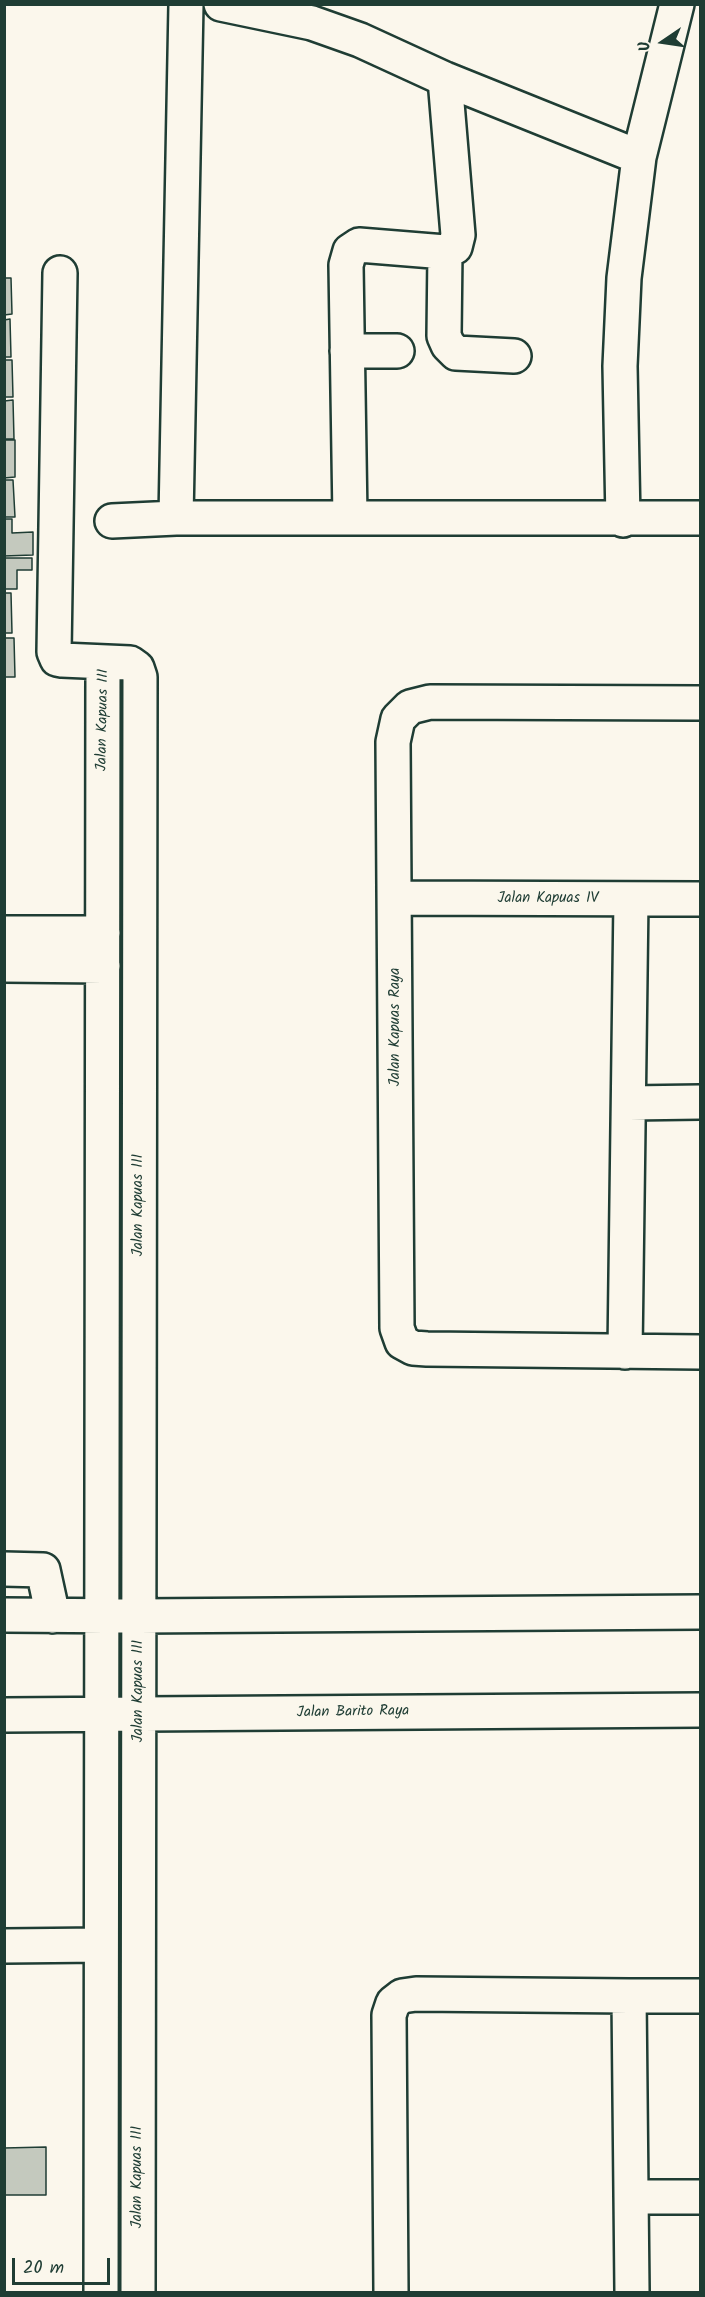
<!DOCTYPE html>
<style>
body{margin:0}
#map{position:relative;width:705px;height:2297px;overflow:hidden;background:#fbf7ec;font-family:Kalam,sans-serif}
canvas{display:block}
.frame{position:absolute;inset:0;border:6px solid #1f3d34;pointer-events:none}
.north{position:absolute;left:633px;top:12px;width:60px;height:60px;-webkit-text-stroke:4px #fbf7ec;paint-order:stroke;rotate:257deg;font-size:16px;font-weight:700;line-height:24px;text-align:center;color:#1f3d34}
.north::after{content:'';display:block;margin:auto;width:21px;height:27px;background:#1f3d34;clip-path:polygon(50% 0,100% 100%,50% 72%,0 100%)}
.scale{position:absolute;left:12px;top:2258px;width:98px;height:27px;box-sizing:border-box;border:3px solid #1f3d34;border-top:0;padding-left:8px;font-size:18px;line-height:21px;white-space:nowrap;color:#1f3d34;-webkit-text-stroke:4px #fbf7ec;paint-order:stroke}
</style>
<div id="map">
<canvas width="705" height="2297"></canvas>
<div class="frame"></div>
<div class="north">U</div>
<div class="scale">20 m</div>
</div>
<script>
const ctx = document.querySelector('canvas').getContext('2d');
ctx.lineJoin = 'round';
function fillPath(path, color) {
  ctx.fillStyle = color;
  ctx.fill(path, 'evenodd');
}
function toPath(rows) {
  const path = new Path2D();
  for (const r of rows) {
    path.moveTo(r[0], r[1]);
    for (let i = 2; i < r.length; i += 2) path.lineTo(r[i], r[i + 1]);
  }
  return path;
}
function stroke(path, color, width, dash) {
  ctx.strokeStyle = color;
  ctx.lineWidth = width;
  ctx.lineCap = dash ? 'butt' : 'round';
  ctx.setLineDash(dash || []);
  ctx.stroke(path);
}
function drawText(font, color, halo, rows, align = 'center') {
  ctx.font = font + ' Kalam,sans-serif';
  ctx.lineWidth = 4.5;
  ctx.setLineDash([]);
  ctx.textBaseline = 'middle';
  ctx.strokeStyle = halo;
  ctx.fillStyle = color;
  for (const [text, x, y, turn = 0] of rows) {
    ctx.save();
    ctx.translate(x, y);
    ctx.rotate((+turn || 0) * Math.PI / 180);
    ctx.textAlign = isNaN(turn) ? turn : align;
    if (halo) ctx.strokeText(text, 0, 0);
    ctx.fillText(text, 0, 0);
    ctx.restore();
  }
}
const building = toPath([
 [4,278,11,278,12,314,4,315,4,278],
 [10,319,11,357,4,357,4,320,10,319],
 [4,360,12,360,13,397,4,397,4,360],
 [13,400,14,439,4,439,4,401,13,400],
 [4,440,15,440,15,477,4,478,4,440],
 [4,480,13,480,15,517,4,517,4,480],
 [4,519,12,519,12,533,33,532,33,555,4,556,4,519],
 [4,558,32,558,32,570,17,570,17,589,4,589,4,558],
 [4,593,11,593,12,633,4,633,4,593],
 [4,638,14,638,15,677,4,677,4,638],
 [46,2147,46,2195,4,2195,4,2148,46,2147]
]);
const minor = toPath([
 [221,4,312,23,360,40,445,79,639,157],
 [445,252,444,336,448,345,456,353,514,356],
 [60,273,54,652,57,659,62,660,130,663,137,668,140,677,138,2292],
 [347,351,397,351],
 [176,518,186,4],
 [350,518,346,265,350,251,359,245,445,252,455,247,458,235,445,79],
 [623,520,620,366,624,278,639,157,677,4],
 [112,521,176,518,700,518],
 [700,703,430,702,410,707,398,719,393,742,397,1328,402,1342,413,1348,427,1349,700,1352],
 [395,898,700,899],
 [4,933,103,933],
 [4,965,103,966],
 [629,1103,700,1102],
 [625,1352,631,899],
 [4,1569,43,1570,53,1616],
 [4,1615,139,1616,700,1612],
 [4,1715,700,1710],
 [4,1946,101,1945],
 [629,1996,700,1996],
 [631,2197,700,2197],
 [101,2292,103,662],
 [391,2292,389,2015,393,2003,402,1996,416,1994,629,1996,632,2292]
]);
const streetNames = [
 ["Jalan Kapuas III",104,720,-89],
 ["Jalan Kapuas IV",548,899],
 ["Jalan Kapuas Raya",396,1027,-90],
 ["Jalan Kapuas III",139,1205,-90],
 ["Jalan Kapuas III",139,1691,-90],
 ["Jalan Barito Raya",353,1713,-1],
 ["Jalan Kapuas III",138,2177,-90]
];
fillPath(building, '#c4c9be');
stroke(building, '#1f3d34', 1.5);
stroke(minor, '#1f3d34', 38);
stroke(minor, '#fbf7ec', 33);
drawText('15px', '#1f3d34', '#fbf7ec', streetNames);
</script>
